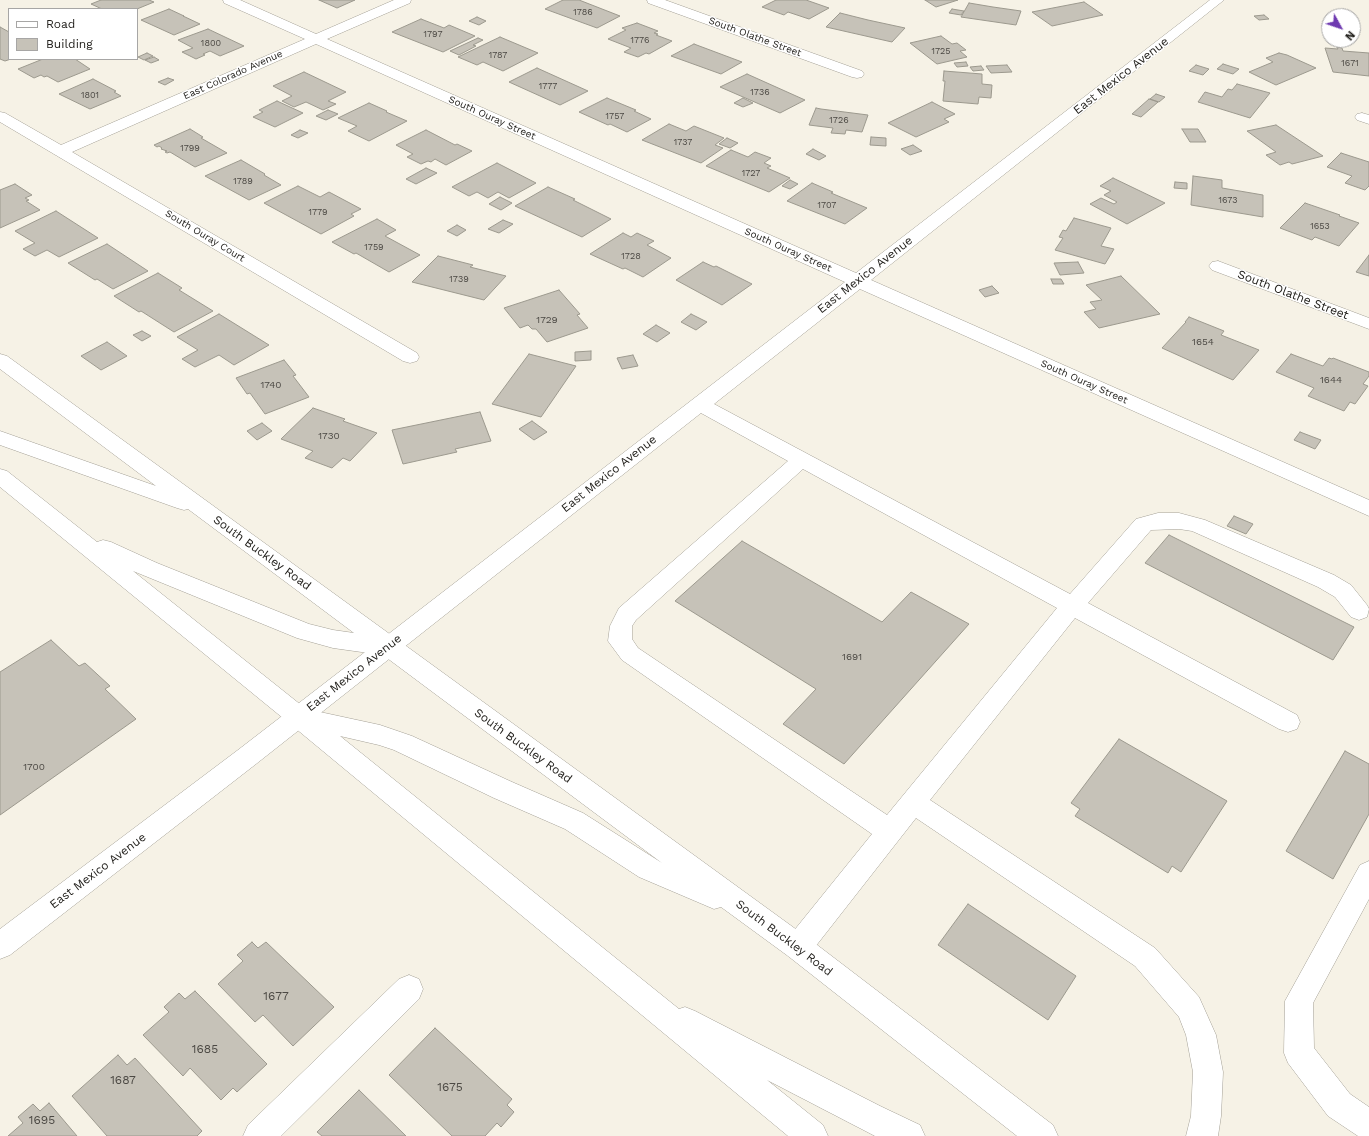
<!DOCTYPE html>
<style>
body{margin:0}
#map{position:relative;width:1369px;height:1136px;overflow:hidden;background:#f6f2e6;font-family:"Work Sans",sans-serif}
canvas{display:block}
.legend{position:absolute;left:8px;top:8px;width:130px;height:52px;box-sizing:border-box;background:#fff;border:1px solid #a7a6a5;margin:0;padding:5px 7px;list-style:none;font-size:12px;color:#23211d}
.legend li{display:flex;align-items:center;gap:8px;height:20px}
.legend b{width:20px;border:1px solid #a7a6a5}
.north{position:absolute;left:1321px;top:8px;width:40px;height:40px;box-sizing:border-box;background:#fff;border:1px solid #a7a6a5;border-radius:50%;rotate:130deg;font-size:11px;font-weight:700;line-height:16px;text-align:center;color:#23211d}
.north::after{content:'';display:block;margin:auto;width:14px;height:18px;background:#6e39b0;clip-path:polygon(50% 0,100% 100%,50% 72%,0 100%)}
</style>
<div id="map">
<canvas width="1369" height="1136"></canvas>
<ul class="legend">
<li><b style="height:5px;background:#fff"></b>Road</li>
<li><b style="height:11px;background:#c6c2b8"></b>Building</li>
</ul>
<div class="north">N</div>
</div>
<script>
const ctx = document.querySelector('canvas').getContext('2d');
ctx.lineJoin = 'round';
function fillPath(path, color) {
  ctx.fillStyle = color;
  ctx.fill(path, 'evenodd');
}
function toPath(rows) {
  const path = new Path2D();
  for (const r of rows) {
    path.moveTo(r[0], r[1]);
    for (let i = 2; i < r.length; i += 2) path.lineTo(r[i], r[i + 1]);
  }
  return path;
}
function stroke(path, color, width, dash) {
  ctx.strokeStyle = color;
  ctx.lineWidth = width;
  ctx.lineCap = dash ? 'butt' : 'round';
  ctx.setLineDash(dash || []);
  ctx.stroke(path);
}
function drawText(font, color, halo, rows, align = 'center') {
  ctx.font = font + ' "Work Sans",sans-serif';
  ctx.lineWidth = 3;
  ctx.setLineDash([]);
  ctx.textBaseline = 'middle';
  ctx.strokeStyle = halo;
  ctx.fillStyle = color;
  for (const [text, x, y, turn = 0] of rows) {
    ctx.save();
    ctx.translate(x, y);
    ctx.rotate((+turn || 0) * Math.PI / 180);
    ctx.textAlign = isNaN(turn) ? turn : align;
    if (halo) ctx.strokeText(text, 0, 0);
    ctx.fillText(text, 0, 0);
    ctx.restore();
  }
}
const building = toPath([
 [101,0,149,0,154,2,137,9,102,9,91,4,101,0],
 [319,0,355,0,337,8,319,0],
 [563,0,579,0,620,16,597,28,545,9,563,0],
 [776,0,806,0,829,8,809,19,788,12,784,15,762,7,776,0],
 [925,0,958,0,936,7,925,0],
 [1084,2,1103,15,1052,26,1032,12,1084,2],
 [969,3,993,7,1021,11,1016,25,961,17,969,3],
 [169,9,184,16,183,16,200,24,174,35,141,20,169,9],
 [952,9,964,11,961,15,949,13,952,9],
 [840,13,868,20,905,28,892,42,826,27,840,13],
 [1264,15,1269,19,1259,20,1254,16,1264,15],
 [477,17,486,21,479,25,469,21,477,17],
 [421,19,444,28,449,25,475,36,443,52,392,32,421,19],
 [637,23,658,31,654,33,658,34,656,35,672,41,649,54,646,53,638,57,624,52,631,48,608,39,626,30,622,28,637,23],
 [0,27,9,32,9,59,11,59,5,61,0,59,0,27],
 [208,29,244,46,220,56,210,51,203,54,205,55,196,59,182,52,193,48,178,40,208,29],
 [941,36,952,44,957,43,966,50,960,51,967,57,937,64,910,43,941,36],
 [500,37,538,53,503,71,483,62,477,65,458,57,500,37],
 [478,38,483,40,473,45,476,46,459,55,450,51,478,38],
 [694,44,742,62,721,74,671,56,694,44],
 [1337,47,1342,48,1343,51,1369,53,1369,76,1333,72,1325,48,1338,49,1337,47],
 [147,53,153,56,144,60,138,57,147,53],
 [1279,53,1287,55,1316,68,1276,85,1249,72,1273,62,1266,58,1279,53],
 [154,57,159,60,151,63,145,60,154,57],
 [43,59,75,59,90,69,58,82,47,76,44,77,41,75,34,78,18,69,43,59],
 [966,62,968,66,957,67,954,63,966,62],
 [1223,64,1239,69,1233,74,1217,69,1223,64],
 [1007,65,1012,72,991,73,986,66,1007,65],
 [1196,65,1209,69,1203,75,1189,71,1196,65],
 [981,66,984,70,973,71,970,67,981,66],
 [537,68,588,91,560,105,509,82,537,68],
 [944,71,982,74,982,84,992,85,991,98,979,97,978,104,943,101,945,81,943,81,944,71],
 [304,72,346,92,328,101,336,104,323,110,306,102,294,107,282,101,292,96,273,86,304,72],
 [747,74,805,100,780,113,720,87,747,74],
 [168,78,174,80,165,85,158,82,168,78],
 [93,79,116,91,114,92,121,96,90,109,59,94,93,79],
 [1237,84,1270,93,1250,118,1198,102,1205,92,1222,97,1228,89,1232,90,1237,84],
 [1156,94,1165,97,1159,102,1150,99,1156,94],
 [607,98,636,110,634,111,651,119,627,132,610,124,608,125,579,112,607,98],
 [743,98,753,103,743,107,734,103,743,98],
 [1149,99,1158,102,1141,117,1132,114,1149,99],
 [277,101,303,113,275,127,253,117,263,112,259,110,277,101],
 [932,102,955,114,944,119,949,122,916,137,888,123,932,102],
 [369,103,387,111,386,112,407,121,369,141,348,131,357,126,338,118,369,103],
 [816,108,821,109,868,115,862,132,846,130,845,134,831,133,833,128,809,125,816,108],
 [328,110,338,114,326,120,316,116,328,110],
 [669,124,686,131,694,126,724,138,715,145,723,148,701,163,642,140,669,124],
 [1276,125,1323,156,1292,164,1289,162,1280,165,1266,155,1276,152,1247,131,1276,125],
 [190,129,203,137,201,138,227,153,195,167,170,152,167,153,165,152,167,151,161,149,162,148,159,146,157,147,154,145,190,129],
 [1182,129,1198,129,1206,142,1190,142,1182,129],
 [300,130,308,133,298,138,291,135,300,130],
 [426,130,455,145,457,144,472,151,446,165,435,159,431,162,428,161,421,164,407,157,413,154,396,145,426,130],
 [871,137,886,138,886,146,870,145,871,137],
 [727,138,738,143,730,148,719,144,727,138],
 [913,145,922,151,910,155,901,149,913,145],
 [813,149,826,156,819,160,806,154,813,149],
 [731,150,748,157,755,152,771,158,764,163,771,166,767,168,790,178,769,192,706,166,731,150],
 [1341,153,1369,162,1369,186,1365,190,1345,183,1352,176,1327,167,1341,153],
 [241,160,265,174,264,175,281,185,249,200,205,176,241,160],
 [497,163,536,183,509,198,498,192,488,198,477,192,469,196,452,187,497,163],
 [426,168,437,173,416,184,406,179,426,168],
 [1193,176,1222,180,1222,188,1263,195,1263,217,1191,205,1193,176],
 [1113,178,1165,203,1127,224,1090,204,1101,198,1114,204,1117,202,1104,195,1111,191,1100,186,1113,178],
 [790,180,798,184,790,189,782,186,790,180],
 [1175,182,1187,183,1187,189,1174,188,1175,182],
 [812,183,833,192,831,193,867,208,845,224,787,201,812,183],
 [15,184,32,195,25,198,29,200,26,201,40,210,0,228,0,190,15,184],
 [298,186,320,197,329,192,361,209,351,214,354,216,321,234,264,203,298,186],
 [548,187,575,199,573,200,611,219,582,237,515,206,548,187],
 [500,197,512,203,501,210,489,204,500,197],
 [1305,203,1340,215,1339,216,1359,223,1339,246,1315,237,1312,240,1280,228,1305,203],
 [56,211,98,238,59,257,47,250,35,256,23,249,35,243,15,231,56,211],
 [1074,218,1111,228,1101,246,1114,249,1105,264,1055,250,1063,238,1059,237,1063,230,1066,231,1074,218],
 [377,219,396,230,385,236,420,255,389,272,356,253,354,254,332,242,377,219],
 [503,220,513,224,499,233,488,229,503,220],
 [457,225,466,230,457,236,447,231,457,225],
 [623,233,631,237,637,233,654,241,647,245,671,258,643,277,625,268,623,269,590,254,623,233],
 [107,244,148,271,113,289,97,279,95,280,68,263,107,244],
 [1369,255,1369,276,1356,272,1369,255],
 [438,256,473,265,470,267,506,276,484,300,412,282,438,256],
 [703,262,714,267,716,266,752,284,722,305,676,280,703,262],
 [1078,262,1084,273,1060,275,1054,263,1078,262],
 [158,273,182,288,179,290,213,311,174,332,141,311,139,312,114,296,158,273],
 [1121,276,1160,314,1099,328,1084,312,1096,309,1090,302,1102,300,1086,285,1121,276],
 [1051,279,1061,279,1064,284,1053,284,1051,279],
 [992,286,999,293,985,297,979,290,992,286],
 [559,290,580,314,577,315,588,328,547,342,536,329,532,329,528,325,520,328,504,308,559,290],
 [219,314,269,345,234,365,219,355,195,367,182,359,198,350,177,337,219,314],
 [691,314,707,322,696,330,681,322,691,314],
 [1189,317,1224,331,1221,335,1259,350,1233,380,1162,348,1186,322,1185,322,1189,317],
 [656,325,670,333,657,342,643,334,656,325],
 [142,331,151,336,142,341,133,335,142,331],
 [107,342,127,356,101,370,81,356,107,342],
 [591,351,591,360,575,361,575,352,591,351],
 [529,354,576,366,541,417,492,404,529,354],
 [1291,354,1323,366,1329,358,1332,359,1333,358,1369,372,1369,376,1363,384,1368,386,1355,404,1350,402,1344,411,1308,396,1314,388,1276,372,1291,354],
 [633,355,638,366,622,369,617,358,633,355],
 [284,360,296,375,293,376,309,397,265,414,250,393,247,394,236,378,284,360],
 [313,408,345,419,343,421,377,433,350,461,343,458,332,468,305,458,313,451,281,439,313,408],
 [480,412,491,441,455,449,457,452,403,464,392,430,480,412],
 [532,421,547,432,534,440,519,429,532,421],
 [262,423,272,431,257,440,247,431,262,423],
 [1300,432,1321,440,1315,449,1294,440,1300,432],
 [1234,516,1253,524,1246,534,1227,526,1234,516],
 [1169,535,1354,627,1333,660,1145,563,1169,535],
 [742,541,882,622,911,592,969,624,844,764,783,724,816,689,675,601,742,541],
 [51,640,79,666,85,663,110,686,105,689,136,719,0,815,0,672,51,640],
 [1119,739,1227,801,1181,872,1172,866,1168,873,1075,816,1080,809,1071,803,1119,739],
 [1345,751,1369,764,1369,814,1333,879,1286,851,1345,751],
 [968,904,1076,976,1048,1020,938,945,968,904],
 [252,942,258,948,266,942,334,1007,293,1046,263,1015,255,1022,218,984,243,961,237,955,252,942],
 [195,991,267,1064,237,1092,233,1088,221,1100,190,1068,183,1076,143,1035,169,1012,164,1007,179,993,185,999,195,991],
 [435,1028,512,1099,507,1105,514,1112,501,1127,497,1123,485,1136,452,1136,389,1075,435,1028],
 [118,1055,127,1065,135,1058,202,1131,197,1136,107,1136,72,1096,118,1055],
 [359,1090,406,1136,322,1136,317,1132,359,1090],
 [49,1103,77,1136,8,1136,23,1123,18,1117,33,1104,40,1111,49,1103]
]);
const minor = toPath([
 [223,0,240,0,316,34,394,0,411,0,410,3,327,39,856,273,1210,0,1224,0,871,280,1369,500,1369,516,860,289,714,404,1070,594,1136,519,1158,513,1179,513,1205,520,1334,575,1351,585,1367,605,1369,609,1367,617,1359,620,1351,617,1335,597,1318,587,1192,531,1179,529,1151,530,1088,603,1297,715,1300,722,1297,729,1288,732,1279,729,1075,618,930,800,1155,948,1199,997,1216,1035,1223,1072,1221,1116,1218,1136,1186,1136,1191,1116,1193,1072,1186,1035,1179,1017,1135,966,916,818,808,956,798,960,788,956,784,947,788,938,872,834,622,660,608,641,610,626,619,608,788,461,701,413,256,764,10,955,0,959,0,929,238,750,845,282,316,44,72,152,417,353,419,357,417,361,410,363,403,361,0,122,0,112,5,113,61,145,305,39,224,3,223,0],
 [803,469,1057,608,887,815,638,648,632,639,632,626,636,620,803,469],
 [647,0,665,0,862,71,864,74,862,77,857,78,852,77,648,3,647,0],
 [1362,113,1369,115,1369,124,1357,120,1355,117,1357,114,1362,113],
 [1218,261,1369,318,1369,329,1212,270,1209,266,1212,262,1218,261],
 [1369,861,1369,899,1313,1003,1314,1048,1350,1094,1369,1107,1369,1136,1358,1136,1328,1116,1288,1063,1284,1053,1285,1001,1360,865,1369,861],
 [409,975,419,979,423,989,419,999,281,1136,243,1136,248,1125,399,979,409,975]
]);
const major = toPath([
 [0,354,7,356,808,938,1053,1125,1058,1136,1017,1136,788,956,721,907,714,909,639,877,565,829,494,798,394,750,379,745,340,736,679,1009,685,1007,695,1011,880,1106,920,1125,925,1136,875,1136,767,1080,823,1125,828,1136,788,1136,289,723,0,487,0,469,7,471,97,542,103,540,111,542,157,563,309,624,333,630,354,633,188,509,184,510,177,508,0,445,0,431,156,486,0,369,0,354],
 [133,571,297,638,333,648,383,655,662,863,583,813,512,782,412,736,380,725,306,709,133,571]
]);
const farNumbernames = [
 ["1786",583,12],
 ["1797",433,34],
 ["1776",640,40],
 ["1800",211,43],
 ["1725",941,51],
 ["1787",498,55],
 ["1671",1350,63],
 ["1777",548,86],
 ["1736",760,92],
 ["1801",90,95],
 ["1757",615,116],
 ["1726",839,120],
 ["1737",683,142],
 ["1799",190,148],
 ["1727",751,173],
 ["1789",243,181],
 ["1673",1228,200],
 ["1707",827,205],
 ["1779",318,212],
 ["1653",1320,226],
 ["1759",374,247],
 ["1728",631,256],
 ["1739",459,279]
];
const farStreetnames = [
 ["South Olathe Street",755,37,20],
 ["East Colorado Avenue",233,75,-24],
 ["South Ouray Street",492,118,24],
 ["South Ouray Court",205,236,31],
 ["South Ouray Street",788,250,24],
 ["South Ouray Street",1084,382,24]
];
const numberNames = [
 ["1729",547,320],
 ["1654",1203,342],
 ["1644",1331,380],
 ["1740",271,385],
 ["1730",329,436],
 ["1691",852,657],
 ["1700",34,767]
];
const streetNames = [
 ["East Mexico Avenue",1121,76,-38],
 ["East Mexico Avenue",865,275,-38],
 ["South Olathe Street",1293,295,21],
 ["East Mexico Avenue",609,474,-38],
 ["South Buckley Road",262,553,36],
 ["East Mexico Avenue",354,673,-38],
 ["South Buckley Road",523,746,36],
 ["East Mexico Avenue",98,871,-37],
 ["South Buckley Road",784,938,37]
];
const nearNumbernames = [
 ["1677",276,996],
 ["1685",205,1049],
 ["1687",123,1080],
 ["1675",450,1087],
 ["1695",42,1120]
];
fillPath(building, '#c6c2b8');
stroke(building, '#9c998e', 1);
stroke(minor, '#a4a096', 1);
stroke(major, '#a4a096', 1);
fillPath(minor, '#fff');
fillPath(major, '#fff');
drawText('9px', '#4c4944', null, farNumbernames);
drawText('10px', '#23211d', '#fff', farStreetnames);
drawText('10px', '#4c4944', null, numberNames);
drawText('12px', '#23211d', '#fff', streetNames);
drawText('12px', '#4c4944', null, nearNumbernames);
</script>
